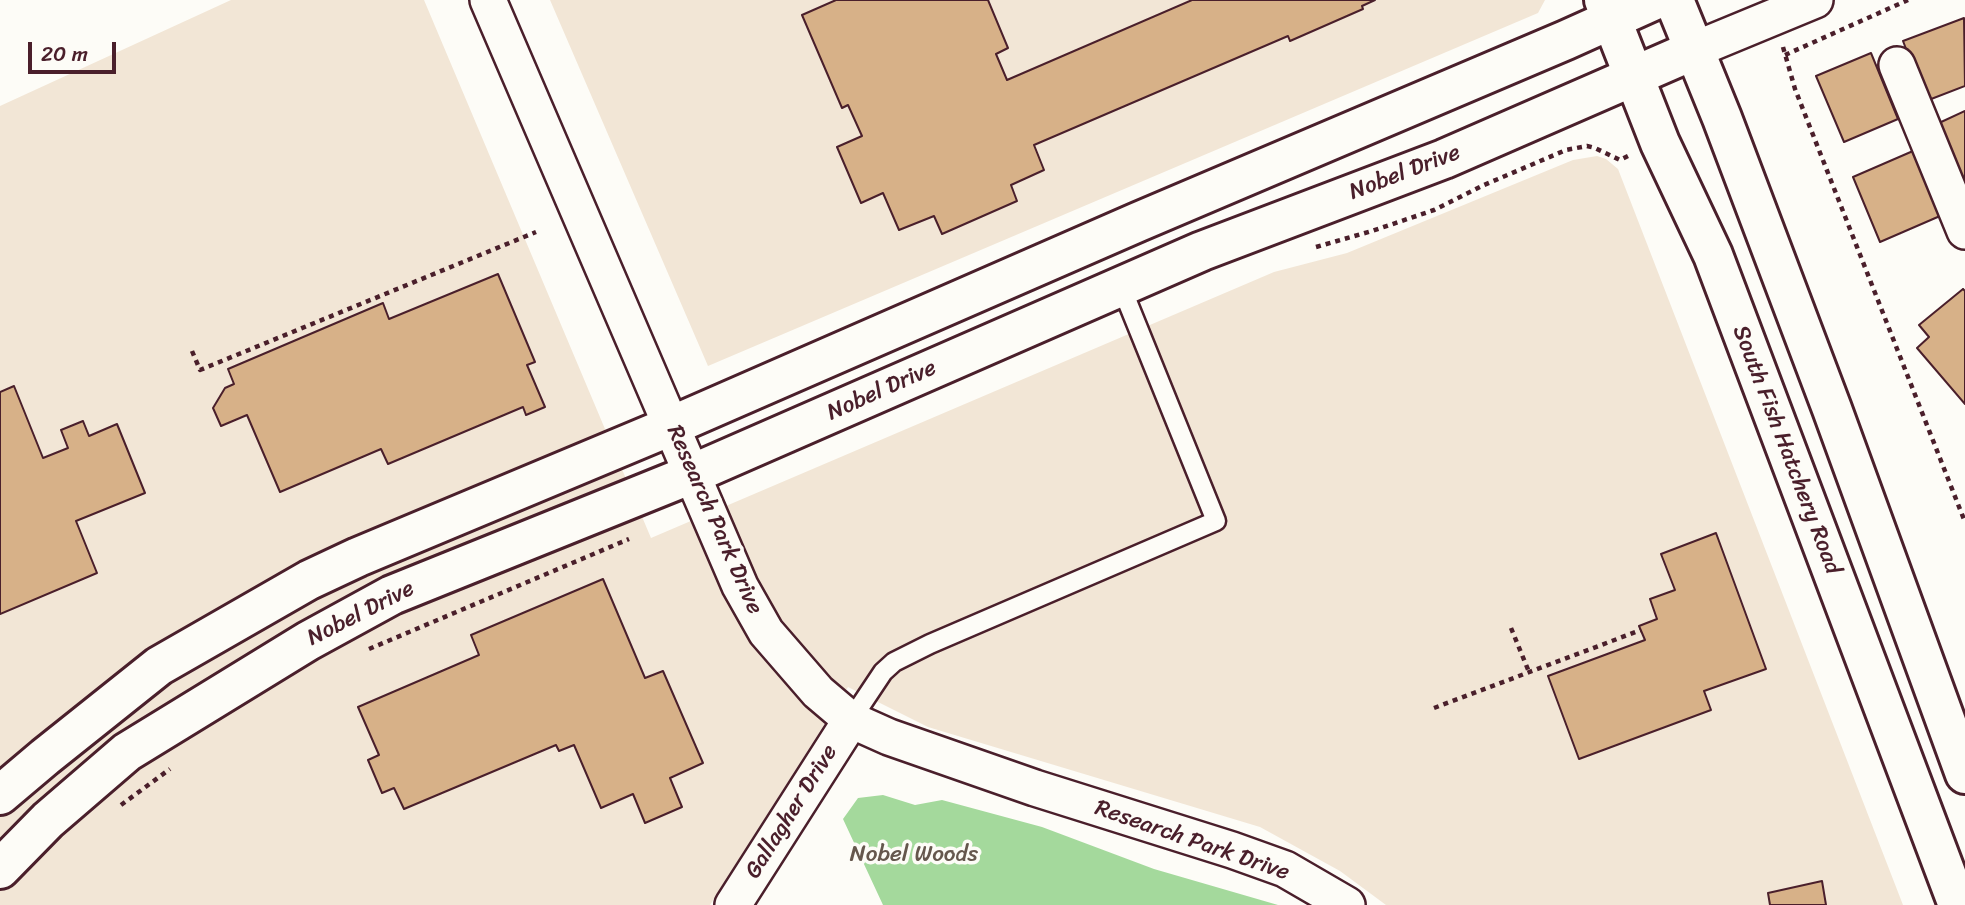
<!DOCTYPE html>
<style>
body{margin:0}
#map{position:relative;width:1965px;height:905px;overflow:hidden;background:#fdfcf7;font-family:Sriracha,sans-serif}
canvas{display:block}
.scale{position:absolute;left:28px;top:42px;width:88px;height:32px;box-sizing:border-box;border:4px solid #4a1f2b;border-top:0;padding-left:9px;font-size:21px;line-height:24px;white-space:nowrap;color:#4a1f2b;-webkit-text-stroke:5px #fdfcf7;paint-order:stroke}
</style>
<div id="map">
<canvas width="1965" height="905"></canvas>
<div class="scale">20 m</div>
</div>
<script>
const ctx = document.querySelector('canvas').getContext('2d');
ctx.lineJoin = 'round';
function fillPath(path, color) {
  ctx.fillStyle = color;
  ctx.fill(path, 'evenodd');
}
function toPath(rows) {
  const path = new Path2D();
  for (const r of rows) {
    path.moveTo(r[0], r[1]);
    for (let i = 2; i < r.length; i += 2) path.lineTo(r[i], r[i + 1]);
  }
  return path;
}
function stroke(path, color, width, dash) {
  ctx.strokeStyle = color;
  ctx.lineWidth = width;
  ctx.lineCap = dash ? 'butt' : 'round';
  ctx.setLineDash(dash || []);
  ctx.stroke(path);
}
function drawText(font, color, halo, rows, align = 'center') {
  ctx.font = font + ' Sriracha,sans-serif';
  ctx.lineWidth = 7;
  ctx.setLineDash([]);
  ctx.textBaseline = 'middle';
  ctx.strokeStyle = halo;
  ctx.fillStyle = color;
  for (const [text, x, y, turn = 0] of rows) {
    ctx.save();
    ctx.translate(x, y);
    ctx.rotate((+turn || 0) * Math.PI / 180);
    ctx.textAlign = isNaN(turn) ? turn : align;
    if (halo) ctx.strokeText(text, 0, 0);
    ctx.fillText(text, 0, 0);
    ctx.restore();
  }
}
const built = toPath([
 [231,0,424,0,651,538,1274,272,1347,253,1573,160,1597,156,1606,159,1618,169,1903,905,1386,905,1340,871,1260,827,928,727,848,687,710,905,0,905,0,106],
 [550,0,1545,0,1538,13,708,366]
]);
const green = toPath([
 [883,795,915,805,942,800,1042,827,1154,869,1278,905,883,905,843,819,858,798]
]);
const building = toPath([
 [836,0,988,0,1008,48,996,54,1007,80,1192,0,1375,0,1362,6,1363,9,1290,41,1288,36,1034,145,1044,170,1011,185,1017,201,942,234,934,216,899,230,883,193,861,203,837,147,862,136,848,105,842,108,802,15,836,0],
 [1964,18,1965,86,1926,101,1903,41,1964,18],
 [1871,53,1898,119,1844,142,1816,76,1871,53],
 [1965,111,1965,180,1964,180,1939,123,1965,111],
 [1913,151,1940,216,1880,242,1853,177,1913,151],
 [498,274,535,362,527,365,545,407,526,415,523,407,388,464,381,449,280,492,247,415,221,426,213,408,225,388,234,384,228,369,383,303,389,319,498,274],
 [1963,289,1965,291,1965,404,1917,348,1929,337,1919,325,1963,289],
 [14,386,43,458,68,448,61,430,83,421,89,436,117,424,145,493,76,521,97,573,0,614,0,392,14,386],
 [1716,533,1766,669,1704,691,1711,710,1579,759,1548,676,1645,640,1639,626,1657,619,1650,599,1675,590,1661,554,1716,533],
 [603,579,645,678,663,671,703,763,670,778,682,807,645,823,633,794,601,808,574,745,559,751,556,745,404,809,394,788,382,793,368,760,379,755,358,707,479,655,471,635,603,579],
 [1822,881,1826,905,1770,905,1768,893,1822,881]
]);
const path = toPath([
 [1783,47,1795,89,1965,522],
 [1785,55,1908,0],
 [1316,247,1372,231,1434,210,1484,185,1566,150,1587,146,1595,148,1620,160,1628,156],
 [192,351,200,370,536,232],
 [1511,628,1529,672],
 [369,649,629,539],
 [1434,708,1641,630],
 [121,805,170,769]
]);
const service = toPath([
 [851,720,883,672,894,662,930,644,1216,521,1121,286]
]);
const minor = toPath([
 [488,0,740,586,766,632,818,692,851,720,889,737,1035,788,1232,850,1285,869,1347,905],
 [1694,50,1815,0],
 [1897,65,1965,231],
 [733,905,851,720]
]);
const tertiary = toPath([
 [0,795,45,757,159,666,309,580,358,557,671,426,1138,222,1566,40,1655,0],
 [0,869,48,820,127,752,308,641,392,595,692,474,1202,251,1444,159,1694,50]
]);
const secondary = toPath([
 [1604,0,1660,143,1713,255,1958,905],
 [1674,0,1722,118,1832,409,1965,774]
]);
const streetNames = [
 ["Nobel Drive",1405,173,-21],
 ["Nobel Drive",882,391,-24],
 ["South Fish Hatchery Road",1786,450,69],
 ["Research Park Drive",714,520,66],
 ["Nobel Drive",361,614,-27],
 ["Gallagher Drive",792,812,-58],
 ["Research Park Drive",1192,841,19]
];
const parkNames = [
 ["Nobel Woods",914,855]
];
fillPath(built, '#f2e6d6');
fillPath(green, '#a4d99c');
fillPath(building, '#d7b188');
stroke(building, '#4a1f2b', 2);
stroke(service, '#4a1f2b', 23);
stroke(minor, '#4a1f2b', 40);
stroke(tertiary, '#4a1f2b', 44);
stroke(secondary, '#4a1f2b', 44);
stroke(path, '#4a1f2b', 4.5, [5, 5]);
stroke(service, '#fdfcf7', 18);
stroke(minor, '#fdfcf7', 35);
stroke(tertiary, '#fdfcf7', 38);
stroke(secondary, '#fdfcf7', 38);
drawText('23px', '#4a1f2b', '#fdfcf7', streetNames);
drawText('23px', '#65574d', '#fdfcf7', parkNames);
</script>
